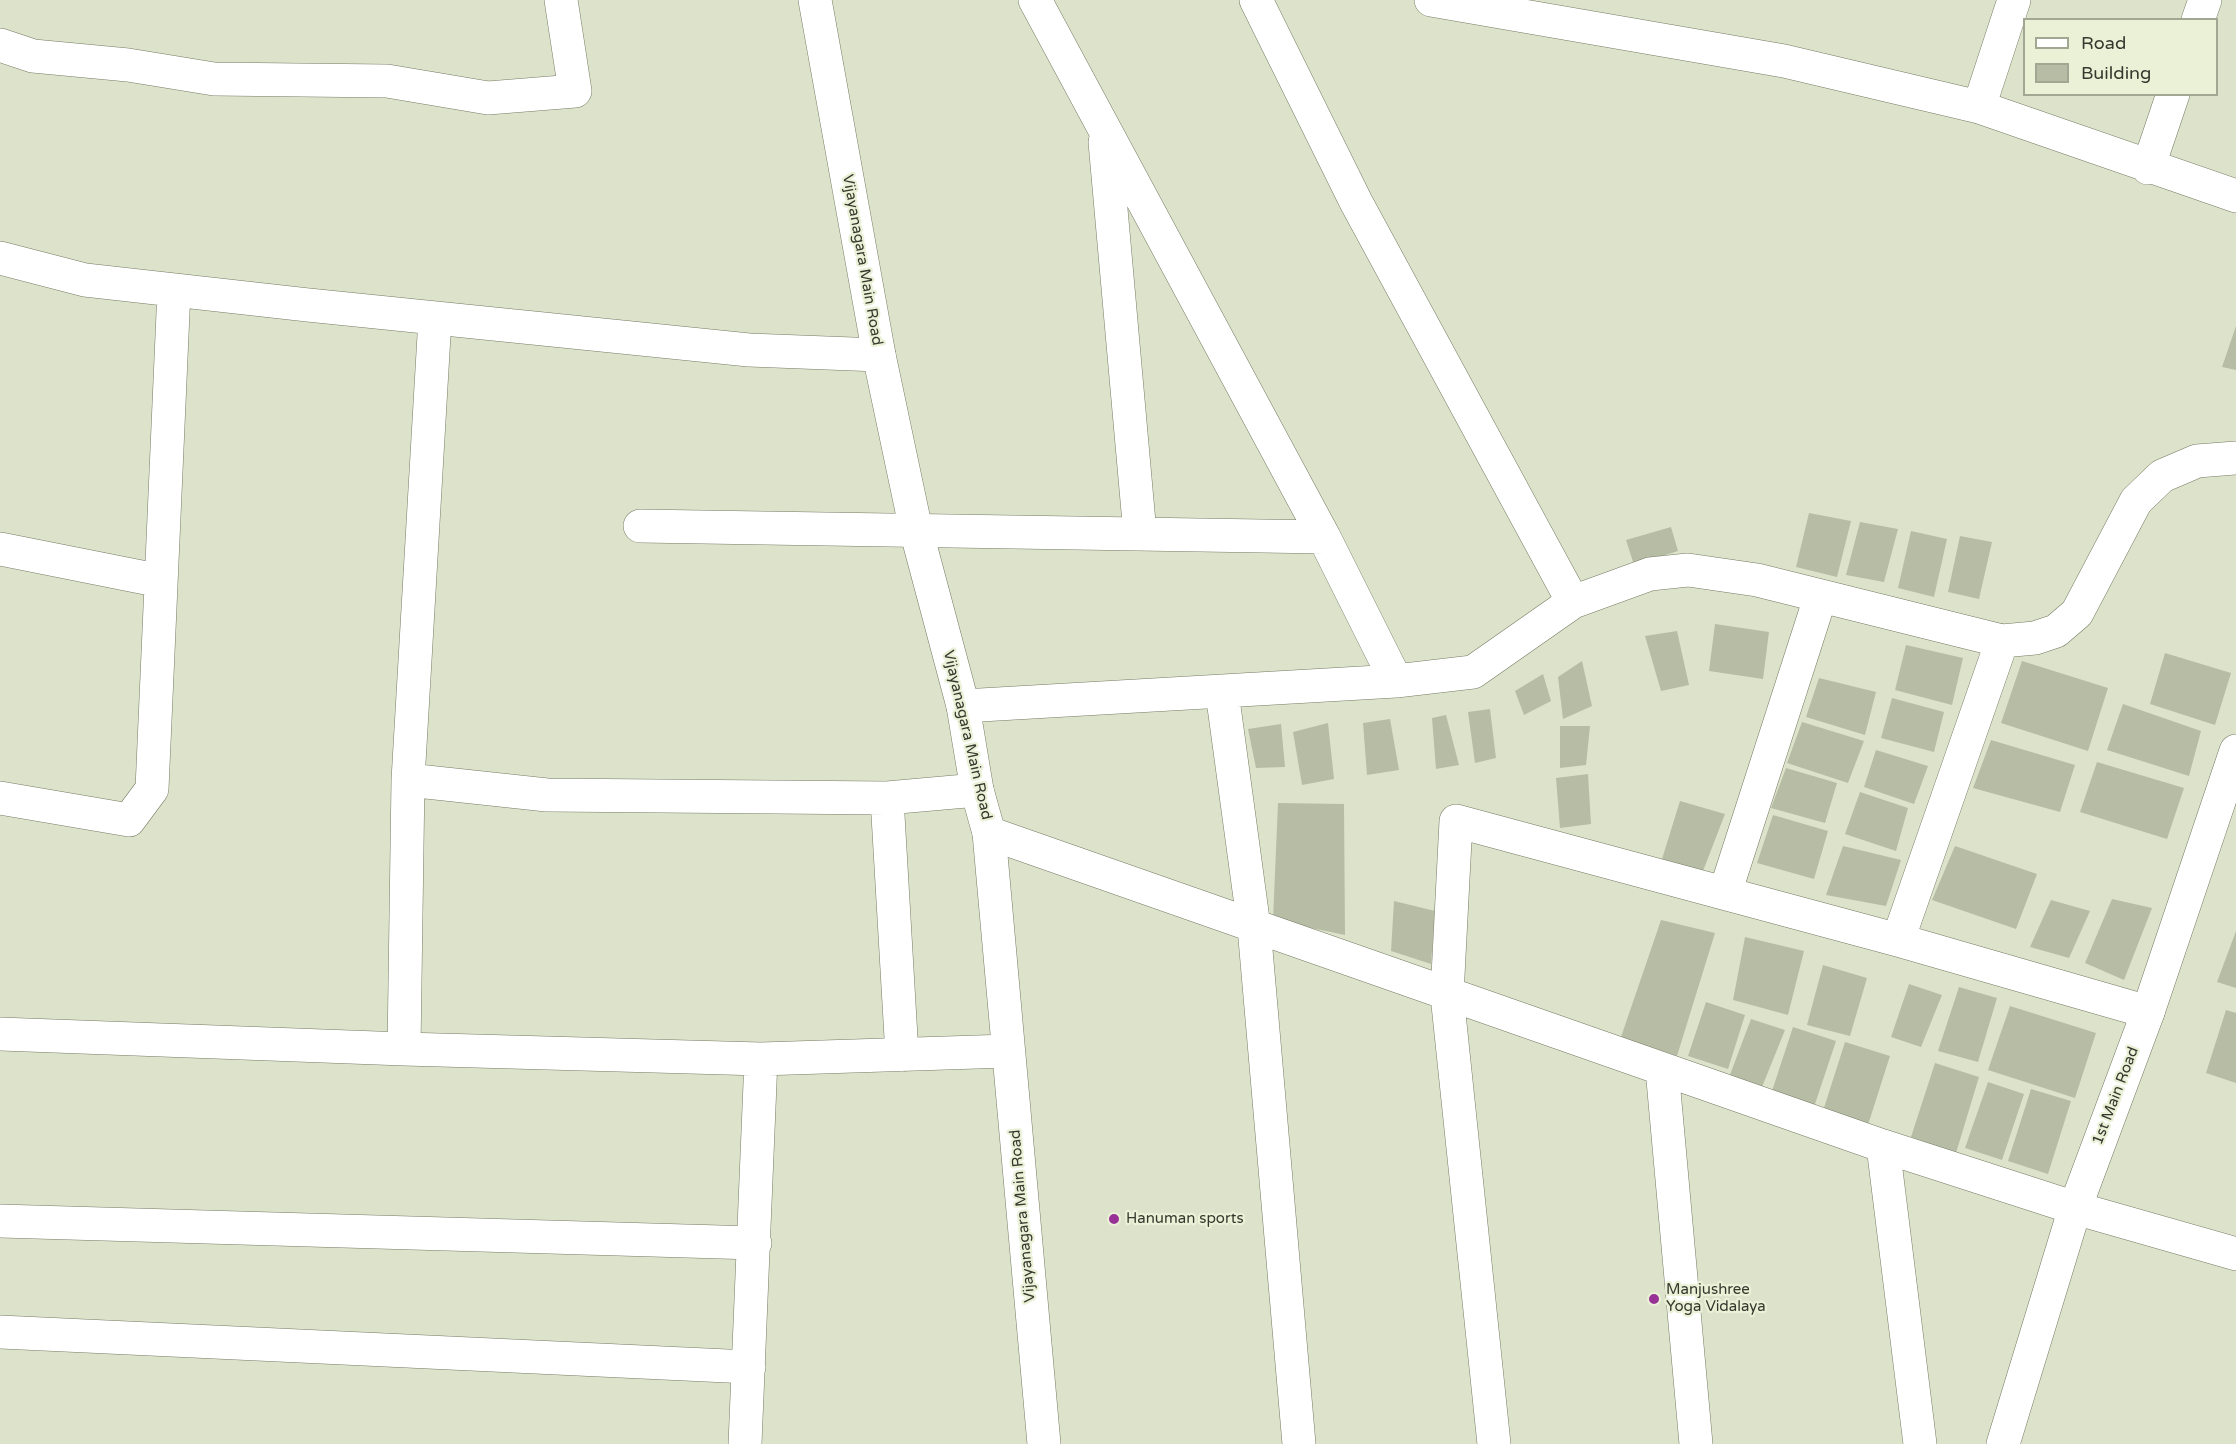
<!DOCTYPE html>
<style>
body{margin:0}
#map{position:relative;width:2236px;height:1444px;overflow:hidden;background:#dde3ca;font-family:"Varela Round",sans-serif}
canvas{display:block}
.legend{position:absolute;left:2023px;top:18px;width:195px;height:78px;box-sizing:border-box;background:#eaf1d7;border:2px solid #a2a793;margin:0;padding:8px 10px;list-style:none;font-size:18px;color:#36382e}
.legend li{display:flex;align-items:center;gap:12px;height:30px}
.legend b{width:30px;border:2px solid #a2a793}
</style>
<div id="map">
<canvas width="2236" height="1444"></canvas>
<ul class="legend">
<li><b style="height:8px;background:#fff"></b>Road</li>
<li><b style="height:16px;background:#b7bda5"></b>Building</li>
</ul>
</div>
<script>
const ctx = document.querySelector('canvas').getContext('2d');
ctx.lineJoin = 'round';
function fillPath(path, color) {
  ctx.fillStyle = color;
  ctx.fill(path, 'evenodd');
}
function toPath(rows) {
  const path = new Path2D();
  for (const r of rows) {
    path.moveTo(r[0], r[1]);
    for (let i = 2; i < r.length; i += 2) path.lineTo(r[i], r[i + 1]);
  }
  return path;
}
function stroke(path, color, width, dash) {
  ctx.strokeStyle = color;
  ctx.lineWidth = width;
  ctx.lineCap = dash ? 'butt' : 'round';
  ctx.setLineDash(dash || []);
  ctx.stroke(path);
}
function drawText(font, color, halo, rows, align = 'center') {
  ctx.font = font + ' "Varela Round",sans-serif';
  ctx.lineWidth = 4.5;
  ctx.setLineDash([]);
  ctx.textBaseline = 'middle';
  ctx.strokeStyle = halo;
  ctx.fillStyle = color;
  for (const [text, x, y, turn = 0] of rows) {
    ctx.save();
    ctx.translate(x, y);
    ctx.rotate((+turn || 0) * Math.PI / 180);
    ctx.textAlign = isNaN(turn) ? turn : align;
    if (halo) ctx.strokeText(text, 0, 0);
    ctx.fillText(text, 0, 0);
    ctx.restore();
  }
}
const building = toPath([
 [2236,326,2236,370,2222,367],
 [1809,513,1851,521,1837,577,1796,567],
 [1860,522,1898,529,1884,582,1846,575],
 [1671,527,1678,551,1634,565,1626,540],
 [1911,531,1947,539,1934,597,1898,588],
 [1960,536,1992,542,1979,599,1948,592],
 [1715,624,1769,632,1763,679,1709,671],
 [1677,631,1689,685,1661,691,1645,636],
 [1906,645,1963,658,1952,705,1895,690],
 [2165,653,2231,673,2215,725,2150,704],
 [1582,661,1592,706,1563,719,1558,677],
 [2022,661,2108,688,2088,751,2001,723],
 [1543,674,1551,701,1524,715,1515,691],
 [1819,678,1876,692,1865,735,1806,717],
 [1892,698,1944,712,1934,752,1881,738],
 [2123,704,2201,731,2189,776,2107,750],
 [1490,709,1496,758,1475,763,1468,712],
 [1446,715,1459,765,1436,769,1432,718],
 [1390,719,1399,770,1367,775,1363,723],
 [1802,722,1864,741,1848,783,1787,763],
 [1328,723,1334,779,1302,785,1293,732],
 [1281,724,1285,767,1256,768,1248,729],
 [1560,726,1590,726,1586,765,1560,768],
 [1991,740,2075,765,2060,812,1973,788],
 [1876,750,1928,766,1914,804,1864,787],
 [2097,762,2184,788,2167,839,2080,812],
 [1786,768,1837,783,1825,823,1771,808],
 [1588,774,1591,824,1560,828,1556,778],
 [1860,792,1908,808,1896,851,1845,834],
 [1680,801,1725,814,1703,871,1662,859],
 [1278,803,1344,804,1345,935,1273,920],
 [1773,815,1828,831,1814,879,1757,863],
 [1843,846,1901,860,1886,906,1826,895],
 [1955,846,2037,874,2016,929,1932,900],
 [2112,899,2152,908,2124,980,2085,963],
 [2051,900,2090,911,2069,958,2030,947],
 [1394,901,1435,911,1431,964,1391,951],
 [1661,920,1715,933,1677,1056,1621,1037],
 [2236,931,2236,988,2217,982],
 [1745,937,1804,951,1788,1015,1733,1000],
 [1823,965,1867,978,1850,1036,1807,1025],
 [1909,984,1942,995,1921,1047,1891,1037],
 [1959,987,1997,998,1978,1062,1938,1051],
 [1706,1002,1745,1015,1728,1069,1688,1056],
 [2010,1006,2096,1033,2075,1098,1988,1070],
 [2226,1010,2236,1013,2236,1083,2206,1073],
 [1751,1019,1785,1030,1760,1092,1728,1080],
 [1793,1027,1836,1041,1814,1107,1771,1094],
 [1845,1042,1890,1056,1867,1128,1822,1114],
 [1935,1063,1979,1077,1956,1153,1911,1137],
 [1988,1082,2024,1094,2002,1160,1965,1148],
 [2031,1089,2071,1101,2048,1174,2008,1161]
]);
const minor = toPath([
 [1035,0,1324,537,1396,681],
 [1256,0,1356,202,1573,602],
 [1431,0,1784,61,1979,107,2236,196],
 [2198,20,2205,0],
 [0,45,33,56,128,65,214,79,387,81,488,98,575,91,561,0],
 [1979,107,2014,0],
 [1105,142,1140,534],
 [2148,168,2173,94],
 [0,258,85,280,308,305,749,350,879,355],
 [435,318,408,780,547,795,887,798,977,790],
 [640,526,1324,537],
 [0,549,161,581],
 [1222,692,1254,927,1299,1444],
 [963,706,1396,681,1473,672,1573,602,1650,574,1688,570,1757,580,2002,641,2035,638,2056,631,2077,613,2136,501,2162,476,2197,461,2236,458],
 [0,798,129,820,152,789,174,290],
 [887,798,902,1055],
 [989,833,1883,1146,2075,1208,2236,1254],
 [1725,893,1820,598],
 [1898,940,2002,641],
 [0,1034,404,1049,761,1059,1008,1051],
 [404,1049,408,780],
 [1662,1069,1696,1444],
 [1883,1146,1920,1444],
 [0,1221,755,1243],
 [0,1332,749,1367],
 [745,1444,761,1059],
 [1494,1444,1447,995,1456,821,1898,940,2148,1012]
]);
const tertiary = toPath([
 [815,0,879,355,916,530,963,706,977,790,989,833,1044,1444],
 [2003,1444,2075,1208,2148,1012,2236,751]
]);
const markers = [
 [1114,1219,6,"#983297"],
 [1654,1299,6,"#983297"]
];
const streetNames = [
 ["Vijayanagara Main Road",862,260,80],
 ["Vijayanagara Main Road",967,735,77],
 ["1st Main Road",2116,1096,-69],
 ["Vijayanagara Main Road",1023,1216,-95]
];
const poiNames = [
 ["Hanuman sports",1126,1219],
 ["Manjushree",1666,1290],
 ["Yoga Vidalaya",1666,1307]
];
fillPath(building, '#b7bda5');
stroke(minor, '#757b64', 34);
stroke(tertiary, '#757b64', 34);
stroke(minor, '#fff', 33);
stroke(tertiary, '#fff', 33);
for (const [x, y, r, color] of markers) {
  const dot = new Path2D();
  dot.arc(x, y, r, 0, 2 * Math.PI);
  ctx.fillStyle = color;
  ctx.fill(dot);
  stroke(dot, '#eaf1d7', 2);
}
drawText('15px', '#36382e', '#eaf1d7', streetNames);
drawText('15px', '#36382e', '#eaf1d7', poiNames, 'left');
</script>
